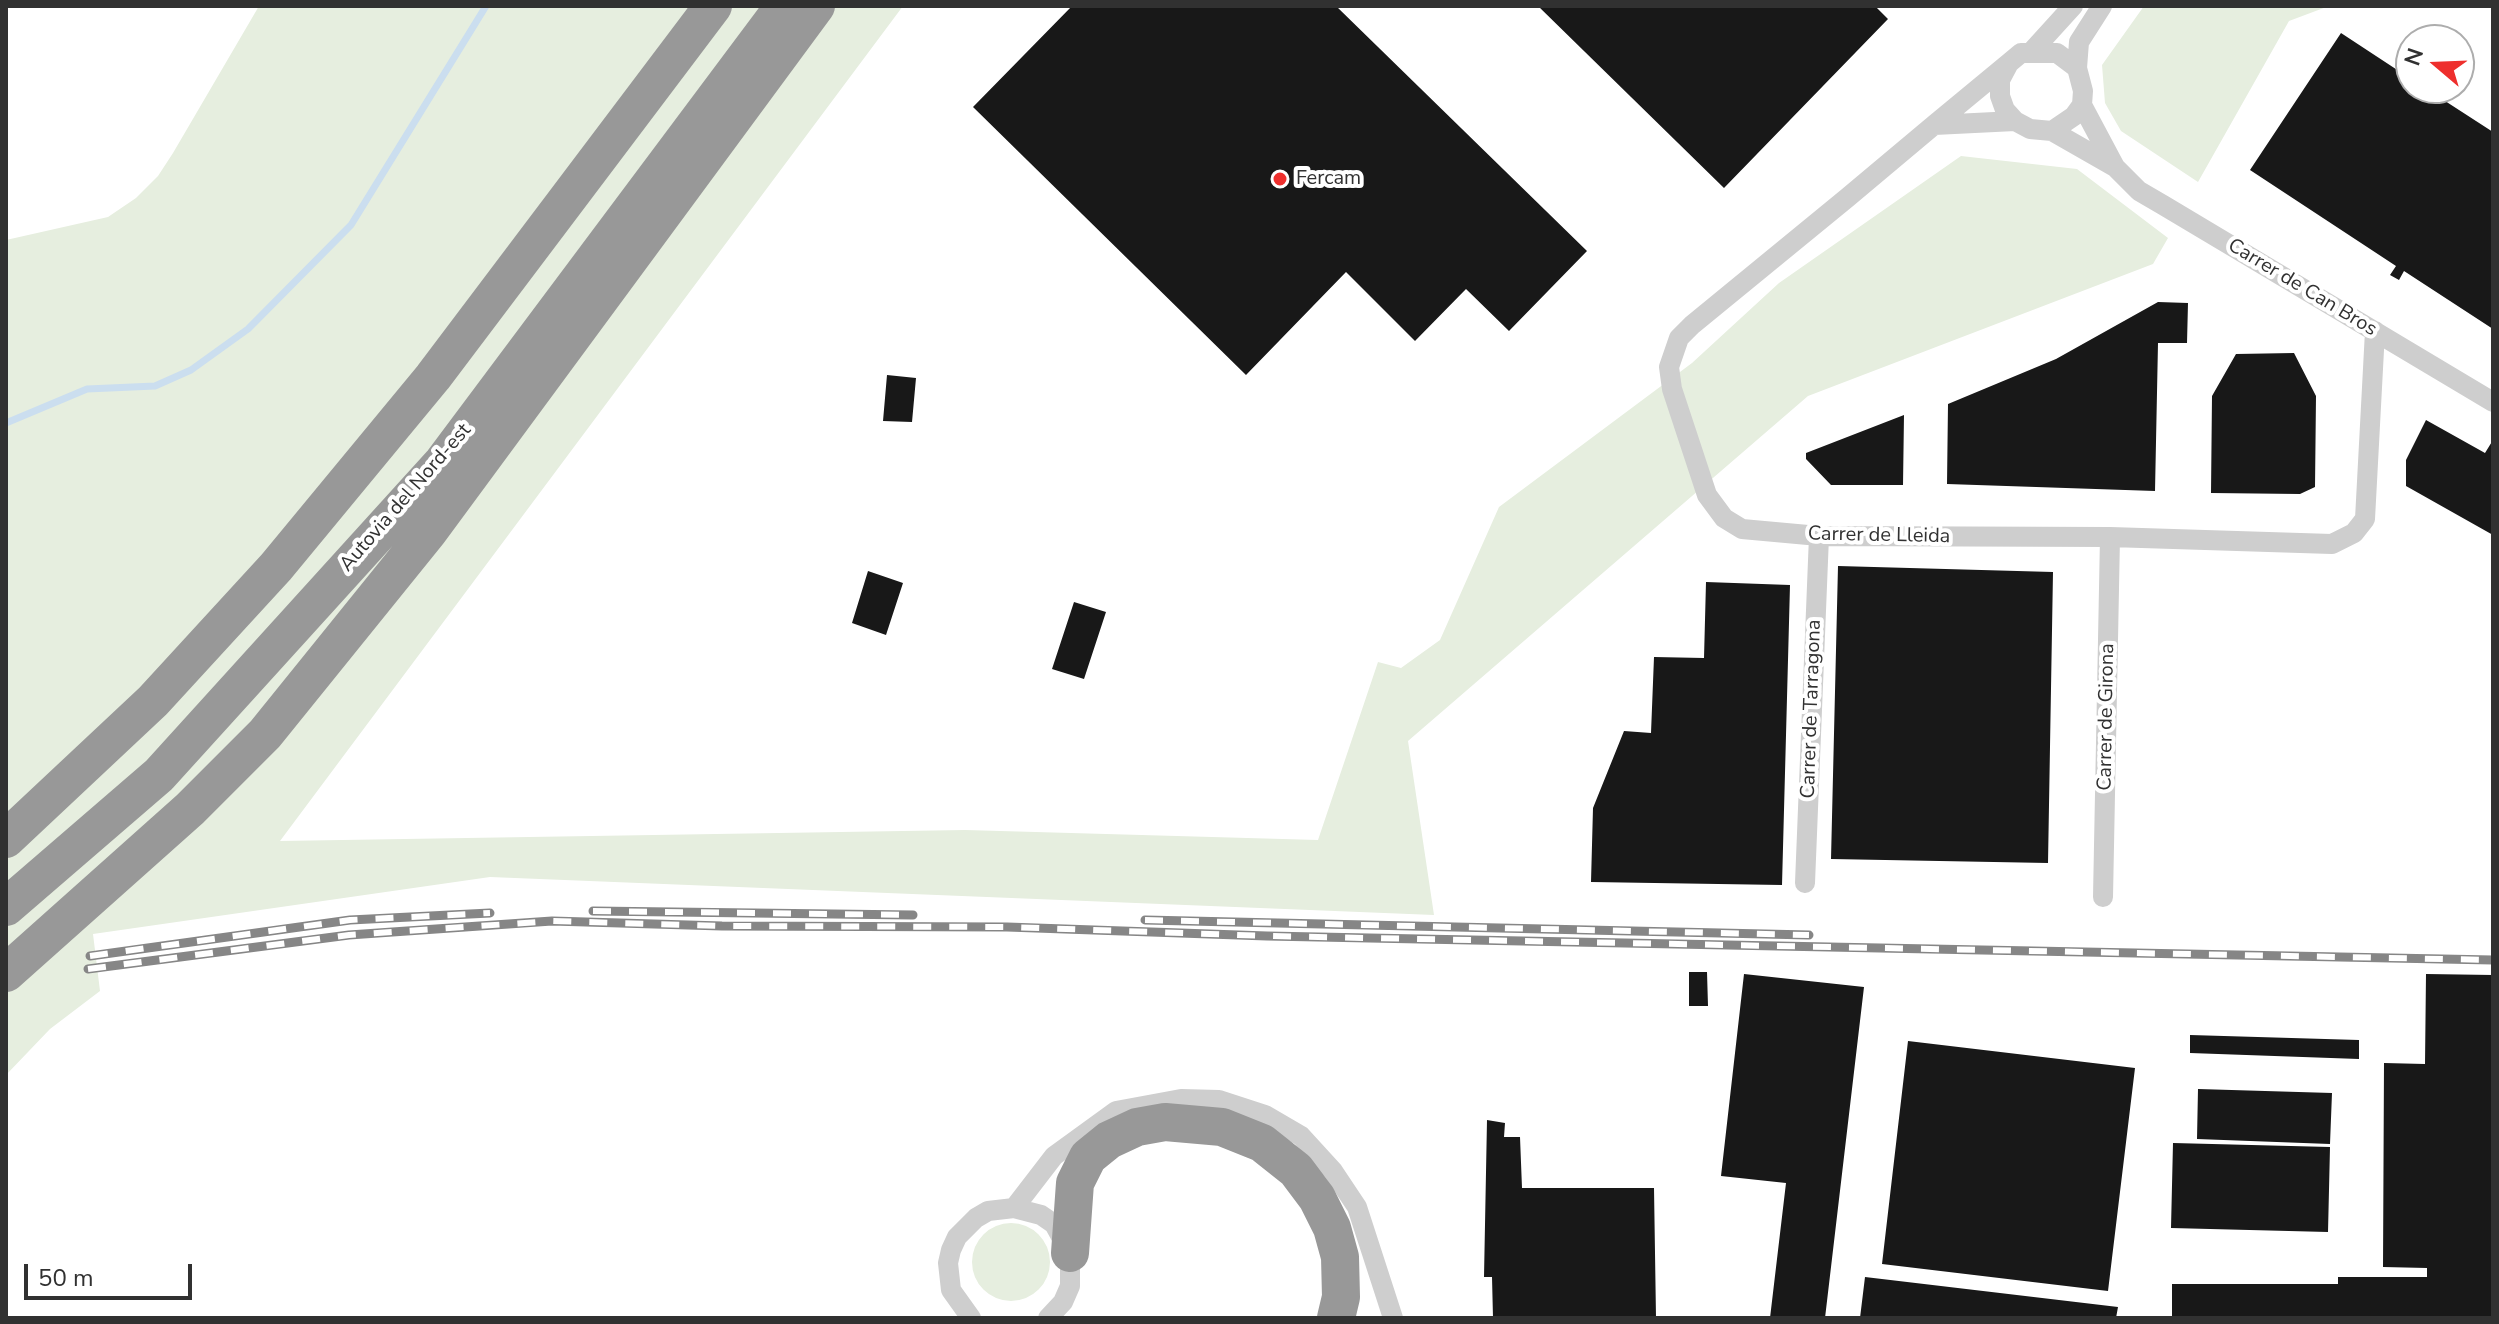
<!DOCTYPE html>
<style>
body{margin:0}
#map{position:relative;width:2499px;height:1324px;overflow:hidden;background:#fff;font-family:"Nunito Sans",sans-serif}
canvas{display:block}
.frame{position:absolute;inset:0;border:8px solid #313131;pointer-events:none}
.north{position:absolute;left:2395px;top:24px;width:80px;height:80px;box-sizing:border-box;background:#fff;border:2px solid #adadad;border-radius:50%;rotate:289deg;font-size:22px;font-weight:700;line-height:32px;text-align:center;color:#313131}
.north::after{content:'';display:block;margin:auto;width:28px;height:36px;background:#ee2f2d;clip-path:polygon(50% 0,100% 100%,50% 72%,0 100%)}
.scale{position:absolute;left:24px;top:1264px;width:168px;height:36px;box-sizing:border-box;border:4px solid #313131;border-top:0;padding-left:10px;font-size:24px;line-height:28px;white-space:nowrap;color:#313131;-webkit-text-stroke:6px #fff;paint-order:stroke}
</style>
<div id="map">
<canvas width="2499" height="1324"></canvas>
<div class="frame"></div>
<div class="north">N</div>
<div class="scale">50 m</div>
</div>
<script>
const ctx = document.querySelector('canvas').getContext('2d');
ctx.lineJoin = 'round';
function fillPath(path, color) {
  ctx.fillStyle = color;
  ctx.fill(path, 'evenodd');
}
function toPath(rows) {
  const path = new Path2D();
  for (const r of rows) {
    if (r.length === 3) {
      path.moveTo(r[0] + r[2], r[1]);
      path.arc(r[0], r[1], r[2], 0, 2 * Math.PI);
      continue;
    }
    path.moveTo(r[0], r[1]);
    for (let i = 2; i < r.length; i += 2) path.lineTo(r[i], r[i + 1]);
  }
  return path;
}
function stroke(path, color, width, dash) {
  ctx.strokeStyle = color;
  ctx.lineWidth = width;
  ctx.lineCap = dash ? 'butt' : 'round';
  ctx.setLineDash(dash || []);
  ctx.stroke(path);
}
function drawText(font, color, halo, rows, align = 'center') {
  ctx.font = font + ' "Nunito Sans",sans-serif';
  ctx.lineWidth = 8;
  ctx.setLineDash([]);
  ctx.textBaseline = 'middle';
  ctx.strokeStyle = halo;
  ctx.fillStyle = color;
  for (const [text, x, y, turn = 0] of rows) {
    ctx.save();
    ctx.translate(x, y);
    ctx.rotate((+turn || 0) * Math.PI / 180);
    ctx.textAlign = isNaN(turn) ? turn : align;
    if (halo) ctx.strokeText(text, 0, 0);
    ctx.fillText(text, 0, 0);
    ctx.restore();
  }
}
const green = toPath([
 [259,6,903,6,280,841,965,830,1318,840,1378,662,1401,668,1440,640,1499,507,1692,363,1779,283,1961,156,2077,169,2168,238,2153,264,1808,396,1408,741,1434,915,490,877,93,934,100,991,50,1029,6,1075,6,240,108,217,136,198,158,176,173,153],
 [2144,6,2329,6,2289,21,2198,182,2121,131,2105,103,2102,65],
 [1011,1262,39]
]);
const stream = toPath([
 [6,423,87,389,155,386,191,370,248,329,351,225,486,6]
]);
const building = toPath([
 [1072,6,1336,6,1587,251,1509,331,1466,289,1415,341,1346,272,1246,375,973,107],
 [1538,6,1875,6,1888,19,1724,188],
 [2341,33,2411,79,2411,88,2425,88,2493,132,2493,329,2404,271,2399,280,2390,275,2396,266,2250,170],
 [2158,302,2188,303,2187,343,2158,343,2155,491,1947,484,1948,404,2056,359],
 [2294,353,2316,396,2315,487,2300,494,2211,493,2212,396,2236,354],
 [887,375,916,378,912,422,883,421],
 [1904,415,1903,485,1831,485,1806,459,1806,453],
 [2426,420,2485,453,2493,440,2493,535,2406,486,2406,460],
 [1838,566,2053,572,2048,863,1831,859],
 [868,571,903,583,886,635,852,623],
 [1706,582,1790,585,1782,885,1591,882,1593,808,1624,731,1651,733,1654,657,1704,658],
 [1074,602,1106,612,1084,679,1052,669],
 [1689,972,1707,972,1708,1006,1689,1006],
 [1744,974,1864,987,1825,1318,1770,1318,1786,1183,1721,1176],
 [2426,974,2493,975,2493,1318,2172,1318,2172,1284,2338,1284,2338,1277,2427,1277,2427,1268,2383,1267,2384,1063,2425,1064],
 [2190,1035,2359,1040,2359,1059,2190,1053],
 [1908,1041,2135,1068,2108,1291,1882,1264],
 [2198,1089,2332,1093,2330,1144,2197,1139],
 [1487,1120,1505,1123,1504,1137,1520,1137,1522,1188,1654,1188,1656,1318,1493,1318,1492,1277,1484,1277],
 [2173,1143,2330,1147,2328,1232,2171,1228],
 [1865,1277,2118,1307,2116,1318,1860,1318]
]);
const street = toPath([
 [2033,50,2073,6],
 [2009,63,2000,80,2000,96,2005,110,2015,121,2030,129,2052,131,2074,116,2082,105,2083,91,2077,68,2057,53,2021,53,2009,63,1934,125,1847,198,1692,325,1679,338,1669,367,1672,389,1707,495,1724,518,1742,529,1819,536,2110,537,2332,544,2354,533,2365,519,2375,331],
 [2077,68,2079,42,2102,6],
 [2082,105,2115,167],
 [1934,125,2015,121],
 [2052,131,2115,167,2139,191,2163,205,2493,402],
 [1805,883,1819,536],
 [2103,897,2110,537],
 [1014,1208,1054,1156,1116,1111,1181,1099,1219,1100,1265,1115,1301,1136,1333,1171,1357,1207,1393,1318],
 [971,1318,951,1290,948,1263,951,1250,957,1237,976,1218,988,1211,1014,1208,1041,1215,1054,1224,1070,1253,1070,1286,1063,1302,1048,1318]
]);
const highway = toPath([
 [6,839,153,701,276,567,433,377,713,6],
 [6,907,159,775,443,462,784,6],
 [6,973,190,809,265,734,429,531,816,6],
 [1070,1253,1075,1183,1088,1157,1109,1140,1137,1127,1165,1122,1222,1127,1262,1143,1296,1170,1317,1198,1332,1228,1340,1257,1341,1297,1336,1318]
]);
const rail = toPath([
 [593,911,913,915],
 [1145,920,1809,935],
 [90,956,350,920,490,913],
 [88,969,349,935,552,921,722,926,1007,927,1267,936,2493,960]
]);
const markers = [
 [1280,179,8,"#ee2f2d"]
];
const poiNames = [
 ["Fercam",1296,179]
];
const streetNames = [
 ["Carrer de Can Bros",2302,288,31],
 ["Autovia del Nord-est",406,498,-49],
 ["Carrer de Lleida",1879,536,1],
 ["Carrer de Tarragona",1812,709,-88],
 ["Carrer de Girona",2107,717,-89]
];
fillPath(green, '#e6eedf');
stroke(stream, '#cbdeef', 7);
fillPath(building, '#181818');
stroke(street, '#cecece', 20);
stroke(highway, '#989898', 38);
stroke(rail, '#868686', 9);
stroke(rail, '#fff', 6, [18]);
for (const [x, y, r, color] of markers) {
  const dot = new Path2D();
  dot.arc(x, y, r, 0, 2 * Math.PI);
  ctx.fillStyle = color;
  ctx.fill(dot);
  stroke(dot, '#fff', 3);
}
drawText('20px', '#313131', '#fff', poiNames, 'left');
drawText('20px', '#313131', '#fff', streetNames);
</script>
